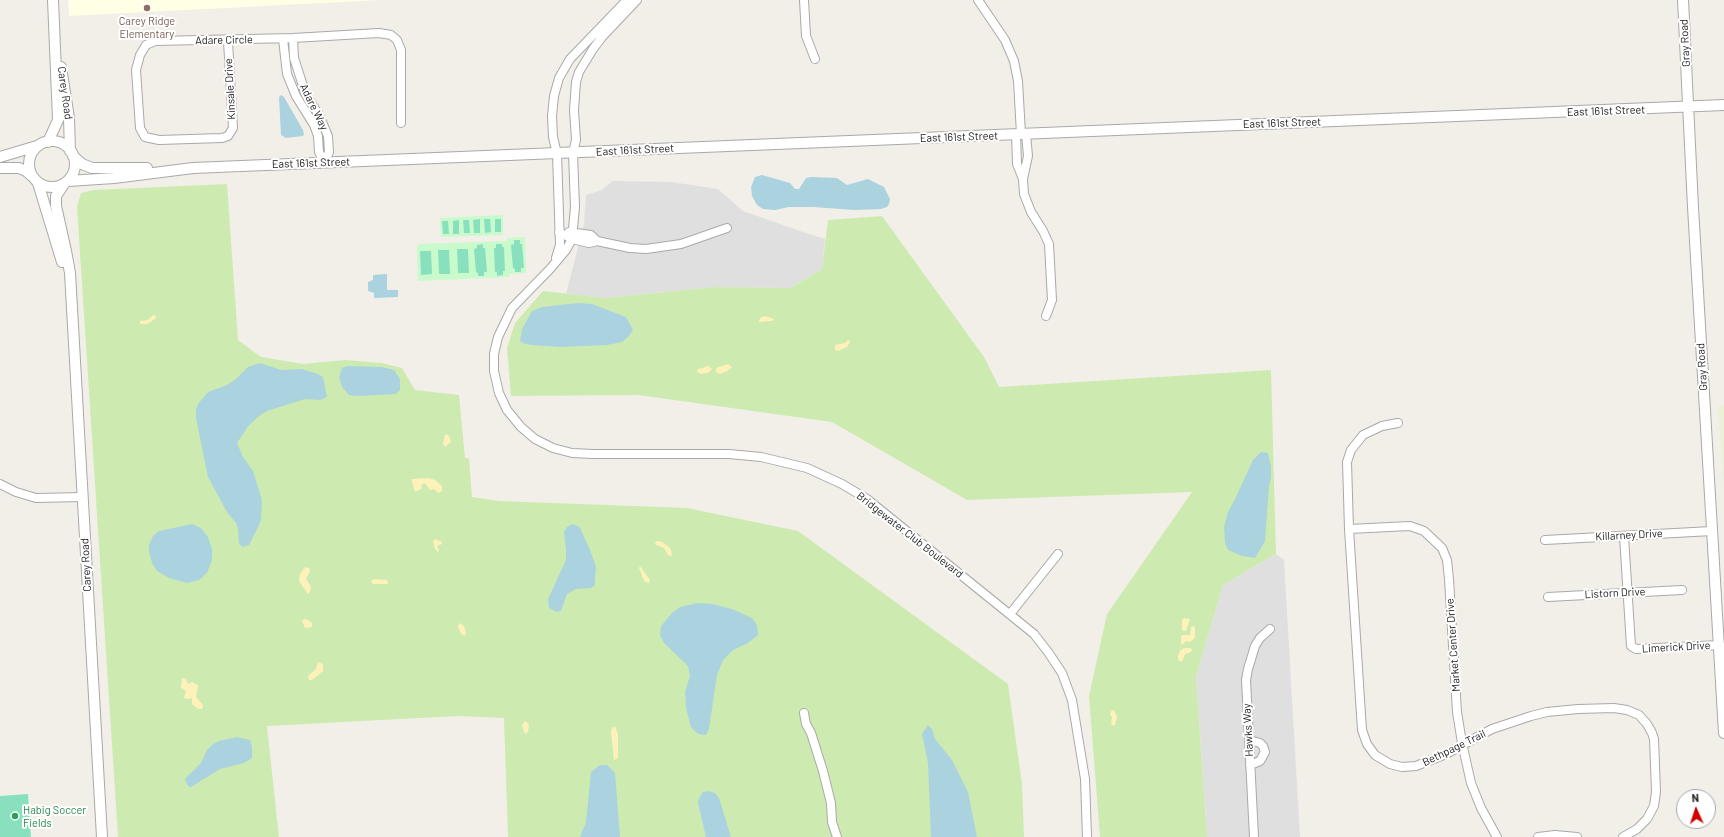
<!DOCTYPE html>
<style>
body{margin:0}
#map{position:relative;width:1724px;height:837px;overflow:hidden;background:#f2efe9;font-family:Barlow,sans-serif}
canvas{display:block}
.north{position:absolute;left:1676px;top:789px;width:40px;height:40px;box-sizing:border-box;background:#fff;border:1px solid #a7a7a7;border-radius:50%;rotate:357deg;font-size:11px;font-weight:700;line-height:16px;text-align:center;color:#222}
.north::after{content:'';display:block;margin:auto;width:14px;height:18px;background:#d40000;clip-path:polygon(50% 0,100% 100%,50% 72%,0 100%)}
</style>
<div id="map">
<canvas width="1724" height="837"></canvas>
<div class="north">N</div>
</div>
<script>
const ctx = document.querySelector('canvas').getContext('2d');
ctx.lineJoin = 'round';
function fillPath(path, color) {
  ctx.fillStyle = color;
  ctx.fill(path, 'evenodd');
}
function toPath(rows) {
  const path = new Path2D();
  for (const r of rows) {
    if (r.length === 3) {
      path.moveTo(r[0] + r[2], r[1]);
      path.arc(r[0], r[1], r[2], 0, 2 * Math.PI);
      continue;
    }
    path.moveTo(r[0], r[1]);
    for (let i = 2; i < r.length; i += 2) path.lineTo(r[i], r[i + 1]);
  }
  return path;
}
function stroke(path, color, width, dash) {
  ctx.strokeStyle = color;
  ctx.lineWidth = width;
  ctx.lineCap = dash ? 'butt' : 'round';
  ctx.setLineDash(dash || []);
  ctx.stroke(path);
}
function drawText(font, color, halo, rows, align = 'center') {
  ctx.font = font + ' Barlow,sans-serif';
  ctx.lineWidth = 4;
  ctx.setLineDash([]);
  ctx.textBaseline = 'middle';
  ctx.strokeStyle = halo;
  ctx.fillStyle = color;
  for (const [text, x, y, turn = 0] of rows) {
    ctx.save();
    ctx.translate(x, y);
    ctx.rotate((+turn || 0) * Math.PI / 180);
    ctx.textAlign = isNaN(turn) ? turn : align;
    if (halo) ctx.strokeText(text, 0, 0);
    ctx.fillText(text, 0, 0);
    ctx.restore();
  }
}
const residential = toPath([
 [613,181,671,182,718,189,743,211,800,231,825,239,822,269,790,288,715,287,605,298,566,294,584,224,586,195,602,190],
 [1276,554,1284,560,1300,837,1207,837,1196,677,1223,585]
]);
const education = toPath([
 [68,0,381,0,69,16]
]);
const farmland = toPath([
 [1718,405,1724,405,1724,489]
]);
const grass = toPath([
 [227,184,238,340,261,357,303,364,345,360,381,363,402,368,415,390,459,395,465,458,469,458,472,497,499,501,687,508,798,531,1008,684,1022,784,1024,837,508,837,504,718,458,716,267,726,279,837,118,837,77,207,81,193,94,190],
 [882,216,984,357,999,387,1271,370,1276,554,1223,585,1196,677,1207,837,1100,837,1089,696,1107,614,1192,492,967,500,832,422,638,395,511,396,507,348,515,323,543,291,605,298,715,287,790,288,822,269,828,220]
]);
const sand = toPath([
 [153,315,156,316,155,319,147,324,140,324,140,321,148,320],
 [765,316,774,319,772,321,759,322,760,318],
 [848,340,850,342,847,347,838,351,835,350,835,345,845,343],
 [728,364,732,367,727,371,720,374,716,372,716,368],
 [709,366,712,369,708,373,701,374,697,372,698,369],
 [445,434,449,436,451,442,445,447,443,444],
 [412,479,428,478,435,480,442,486,442,491,438,493,434,489,430,490,425,483,422,484,421,489,415,492,412,482],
 [435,539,442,542,442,544,437,546,439,550,438,552,435,549,433,541],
 [657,541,662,542,668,546,671,550,672,556,668,555,664,548,656,545,655,543],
 [640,566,650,580,649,583,644,581,639,568],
 [305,567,309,568,310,571,306,579,311,587,310,592,308,594,299,581,300,574],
 [373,579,387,580,388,584,373,584,371,582],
 [1184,618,1190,619,1186,631,1183,631,1182,629,1182,620],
 [304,619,306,619,312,623,312,627,305,628,302,621],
 [460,623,464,626,466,633,465,636,461,634,458,626],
 [1193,626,1195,627,1195,638,1190,642,1186,641,1182,645,1181,644,1181,636,1183,635,1190,635,1191,627],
 [1184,648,1190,648,1192,649,1191,652,1185,654,1182,662,1178,660,1178,656,1180,651],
 [318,662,323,664,323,671,312,680,309,680,308,676,316,669],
 [182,678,186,679,188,684,192,682,198,685,196,697,203,705,202,709,198,709,192,704,192,698,188,699,184,698,186,691,181,688],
 [1113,710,1115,712,1117,717,1115,725,1114,726,1111,724,1112,717,1110,715,1111,711],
 [525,721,529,724,528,732,525,734,522,725],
 [615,726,618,734,618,758,614,760,611,732,612,728]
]);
const park = toPath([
 [503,215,503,235,441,237,440,218],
 [525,237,526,273,509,274,509,277,418,281,417,247,419,244,507,241,507,238]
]);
const pitch = toPath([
 [480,219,480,233,474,233,473,220],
 [484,219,490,219,491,232,485,233],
 [495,219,501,219,501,232,495,232],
 [459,220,459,234,453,234,453,221],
 [463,220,469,220,470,233,464,233],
 [442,221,448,221,449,234,443,234],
 [514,240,520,240,520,244,522,244,524,268,521,268,521,272,515,272,515,269,513,268,511,245,514,244],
 [483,244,483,248,485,248,487,272,484,272,484,276,478,276,478,273,476,272,474,249,477,248,477,245],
 [496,244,502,244,502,247,504,247,505,271,503,271,503,275,497,276,497,272,495,272,494,248,496,248],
 [468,249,469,273,458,273,457,249],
 [438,250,449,250,450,274,439,274],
 [420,251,431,251,432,274,421,275],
 [28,794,31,837,0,837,0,796]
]);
const water = toPath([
 [281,95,284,97,303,130,304,134,303,136,286,138,281,135,279,97],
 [762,175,790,183,795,189,799,189,806,178,811,177,837,178,847,185,868,179,884,187,890,199,889,204,887,207,881,209,855,210,813,207,789,207,775,210,763,209,757,205,752,196,751,187,755,177],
 [387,274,387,290,398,290,398,297,374,298,374,293,368,291,368,282,373,280,373,275],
 [578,303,592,304,626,317,633,330,628,337,622,342,607,345,560,347,532,345,525,344,520,341,522,329,532,311,542,307],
 [260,363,281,370,302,369,318,374,323,377,327,397,320,400,305,399,267,411,259,416,249,425,237,443,243,457,253,471,262,500,261,520,257,529,249,545,242,547,239,543,238,529,236,523,227,512,208,477,196,418,196,410,198,404,208,392,227,385,236,379,248,367],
 [347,366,382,367,394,370,400,379,400,390,396,394,356,396,349,395,342,387,339,377,342,368],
 [1261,452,1268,453,1269,458,1271,466,1271,477,1269,487,1265,541,1255,558,1242,556,1228,550,1225,543,1224,527,1228,512,1235,499,1253,460],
 [192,524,201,528,208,537,212,549,212,560,207,573,199,580,187,583,169,578,157,571,152,563,149,551,149,545,153,536,159,531],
 [572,524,578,526,580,528,590,550,596,567,595,580,595,585,591,588,576,589,567,594,561,611,557,612,549,608,548,599,566,560,566,550,564,532,567,527],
 [698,603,712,604,732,609,752,618,757,625,758,635,748,643,733,650,723,660,717,675,709,729,706,735,698,734,691,727,686,708,685,692,690,676,688,666,664,643,660,635,661,626,672,613,680,607],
 [928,725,932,729,935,739,952,760,968,792,977,837,931,837,928,763,922,734],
 [237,737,250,740,252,747,252,758,244,763,220,769,191,787,188,786,185,779,201,763,207,750,213,744,219,741],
 [600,765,607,765,615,773,620,837,580,837,586,822,591,772],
 [709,791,715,793,719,798,731,837,706,837,698,803,699,798,703,792]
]);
const minor = toPath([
 [637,0,602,37,593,49,579,72,576,82,574,110,576,140,573,153,575,207,572,239,566,250,550,269,512,308,498,337,494,354,494,371,499,393,507,410,521,427,535,439,553,448,572,453,593,454,729,454,761,457,807,468,842,484,867,499,1034,634,1048,652,1062,673,1072,700,1085,779,1087,837],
 [804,0,806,36,815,59],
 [978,0,1005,40,1014,61,1018,81,1021,134],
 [293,38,294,58,306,95,319,115,328,136,329,152,324,163],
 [283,39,287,74,296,96,314,125,318,136,319,152,324,163],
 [228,41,233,128,228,136,222,138,159,140,145,137,140,128,136,70,140,55,146,45,155,41,293,38,379,33,391,35,397,40,401,50,401,123],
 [1016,134,1017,164,1023,179],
 [1026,134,1028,156,1023,179,1024,194,1031,212,1043,231,1049,244,1052,300,1046,316],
 [559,232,572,239,589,243,597,241,630,248,646,249,681,244,727,228],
 [569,232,591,235,597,241],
 [556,258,560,245,557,154,553,137,552,116,554,96,559,78,570,59,627,0],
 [1398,423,1382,426,1363,435,1351,450,1347,462,1349,529,1362,730,1367,744,1375,755,1390,764,1402,767,1416,766,1446,754,1492,729,1531,716,1547,712,1578,709,1614,708,1627,710,1639,715,1647,724,1652,733,1654,739,1656,792,1654,806,1647,819,1637,829,1623,837],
 [0,484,16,492,36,498,82,497],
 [1349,529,1410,526,1424,531,1442,548,1447,560,1449,579,1457,712,1462,743,1471,783,1481,808,1497,837],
 [1624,536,1631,646,1636,649,1720,645],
 [1545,540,1712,531],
 [1548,597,1682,590],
 [1010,614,1058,554],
 [804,713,806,724,811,733,823,771,831,803,832,822,837,837],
 [1249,740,1260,743,1263,746,1265,752,1260,761,1250,765],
 [1254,837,1246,680,1248,669,1255,646,1260,638,1270,629],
 [1538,837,1555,835,1577,837]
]);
const tertiary = toPath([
 [1683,0,1693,207,1724,733],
 [61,67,69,118,70,151],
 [52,164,23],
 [48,142,58,120,53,0],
 [73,156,82,164,92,168,147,168],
 [0,157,37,146],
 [0,168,19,168,26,171,33,177],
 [68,181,114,178,193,168,1724,105],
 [38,183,62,262],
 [64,184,56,196,56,206,66,251,70,273,102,837]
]);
const markers = [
 [147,8,4,"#8d6e63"],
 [15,816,4,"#2e9e5b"]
];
const educationNames = [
 ["Carey Ridge",147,21],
 ["Elementary",147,34]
];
const streetNames = [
 ["Adare Circle",224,40,-1],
 ["Gray Road",1685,43,-93],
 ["Kinsale Drive",230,89,-93],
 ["Carey Road",65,93,82],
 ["Adare Way",314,107,64],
 ["East 161st Street",1606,111,-2],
 ["East 161st Street",1282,123,-2],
 ["East 161st Street",959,137,-2],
 ["East 161st Street",635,150,-3],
 ["East 161st Street",311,163,-2],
 ["Gray Road",1702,367,-94],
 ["Bridgewater Club Boulevard",910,535,38],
 ["Killarney Drive",1629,535,-3],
 ["Carey Road",86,565,-93],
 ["Listorn Drive",1615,593,-3],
 ["Market Center Drive",1453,645,-94],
 ["Limerick Drive",1676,647,-3],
 ["Hawks Way",1248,730,-93],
 ["Bethpage Trail",1454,748,-26]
];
const leisureNames = [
 ["Habig Soccer",23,810],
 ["Fields",23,823]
];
fillPath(residential, '#e0dfdf');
fillPath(education, '#ffffe5');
fillPath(farmland, '#eef0d5');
fillPath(grass, '#cdebb0');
fillPath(sand, '#fff1ba');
fillPath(park, '#c8facc');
fillPath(pitch, '#88e0be');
fillPath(water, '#aad3df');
stroke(minor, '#a9a9a9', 10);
stroke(tertiary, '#a9a9a9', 12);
stroke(minor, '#fff', 8);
stroke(tertiary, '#fff', 10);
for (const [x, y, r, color] of markers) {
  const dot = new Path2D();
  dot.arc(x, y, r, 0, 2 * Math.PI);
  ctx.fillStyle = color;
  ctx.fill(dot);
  stroke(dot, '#fff', 1.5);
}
drawText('11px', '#785e54', '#fff', educationNames);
drawText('11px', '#222', '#fff', streetNames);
drawText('11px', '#27864d', '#fff', leisureNames, 'left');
</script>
